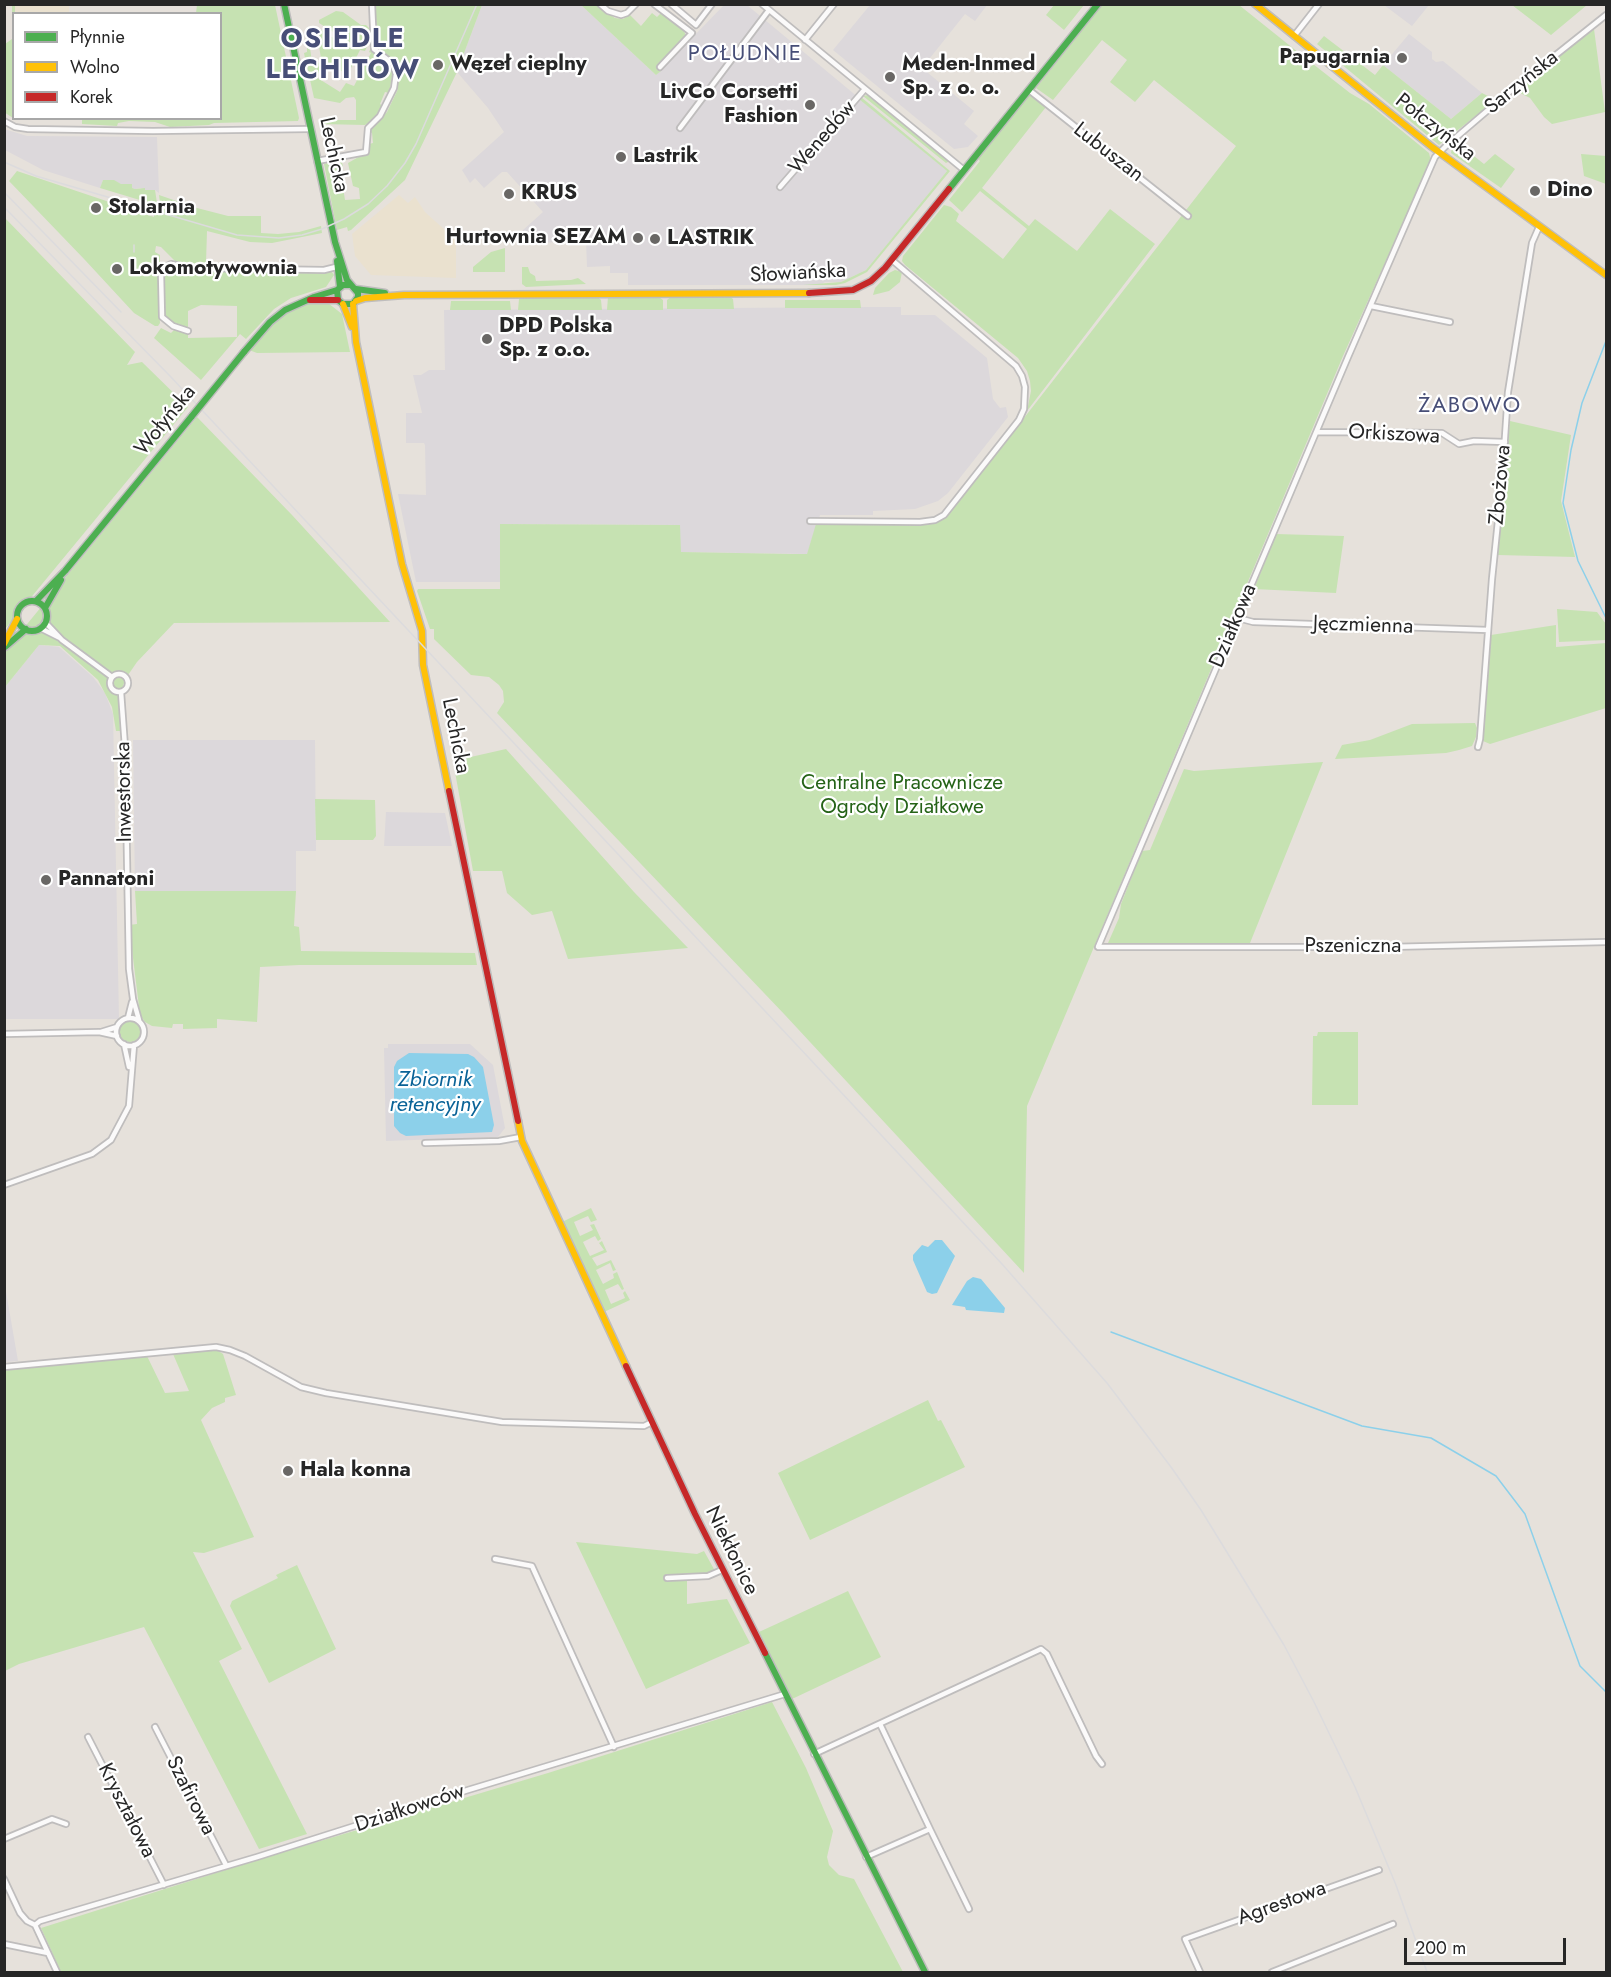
<!DOCTYPE html>
<meta charset="utf-8">
<style>
body{margin:0}
#map{position:relative;width:1611px;height:1977px;overflow:hidden;background:#e6e1db;font-family:Jost,sans-serif}
canvas{display:block}
.frame{position:absolute;inset:0;border:6px solid #262626;pointer-events:none}
.legend{position:absolute;left:12px;top:12px;width:210px;height:108px;box-sizing:border-box;background:#fff;border:2px solid #a8a8a8;margin:0;padding:8px 10px;list-style:none;font-size:18px;color:#262626}
.legend li{display:flex;align-items:center;gap:12px;height:30px}
.legend b{width:30px;border:2px solid #a8a8a8}
.scale{position:absolute;left:1404px;top:1938px;width:162px;height:27px;box-sizing:border-box;border:3px solid #262626;border-top:0;padding-left:8px;font-size:18px;line-height:21px;white-space:nowrap;color:#262626;-webkit-text-stroke:4px #fff;paint-order:stroke}
</style>
<div id="map">
<canvas width="1611" height="1977"></canvas>
<div class="frame"></div>
<ul class="legend">
<li><b style="height:8px;background:#4caf50"></b>Płynnie</li>
<li><b style="height:8px;background:#ffc107"></b>Wolno</li>
<li><b style="height:8px;background:#c62828"></b>Korek</li>
</ul>
<div class="scale">200 m</div>
</div>
<script>
const ctx = document.querySelector('canvas').getContext('2d');
ctx.lineJoin = 'round';
function fillPath(path, color) {
  ctx.fillStyle = color;
  ctx.fill(path, 'evenodd');
}
function toPath(rows) {
  const path = new Path2D();
  for (const r of rows) {
    if (r.length === 3) {
      path.moveTo(r[0] + r[2], r[1]);
      path.arc(r[0], r[1], r[2], 0, 2 * Math.PI);
      continue;
    }
    path.moveTo(r[0], r[1]);
    for (let i = 2; i < r.length; i += 2) path.lineTo(r[i], r[i + 1]);
  }
  return path;
}
function stroke(path, color, width, dash) {
  ctx.strokeStyle = color;
  ctx.lineWidth = width;
  ctx.lineCap = dash ? 'butt' : 'round';
  ctx.setLineDash(dash || []);
  ctx.stroke(path);
}
function drawText(font, color, halo, rows, align = 'center') {
  ctx.font = font + ' Jost,sans-serif';
  ctx.lineWidth = 4.5;
  ctx.setLineDash([]);
  ctx.textBaseline = 'middle';
  ctx.strokeStyle = halo;
  ctx.fillStyle = color;
  for (const [text, x, y, turn = 0] of rows) {
    ctx.save();
    ctx.translate(x, y);
    ctx.rotate((+turn || 0) * Math.PI / 180);
    ctx.textAlign = isNaN(turn) ? turn : align;
    if (halo) ctx.strokeText(text, 0, 0);
    ctx.fillText(text, 0, 0);
    ctx.restore();
  }
}
const industrial = toPath([
 [482,5,581,5,656,75,724,5,747,5,947,171,866,270,841,282,825,282,820,285,628,285,628,273,610,273,610,266,587,267,586,240,526,244,523,230,543,212,507,172,502,172,484,188,475,178,470,183,462,170,504,132,488,108,457,72],
 [870,5,987,5,975,21,965,14,922,68,974,111,964,124,978,136,968,147,954,149,833,50],
 [1384,5,1429,5,1412,26],
 [1409,34,1432,52,1432,59,1436,62,1443,61,1482,93,1451,119,1383,65],
 [4,129,27,136,157,137,159,193,155,190,145,190,140,188,135,189,132,188,132,184,121,184,103,180,100,188,43,170,5,150],
 [868,307,901,307,901,315,935,315,987,358,993,399,1000,408,1006,407,1008,417,948,493,938,501,915,509,873,511,873,515,820,515,807,554,680,552,680,525,501,524,500,582,416,582,398,494,426,495,425,445,424,443,406,443,406,413,422,413,413,375,421,375,429,370,445,370,444,310],
 [39,645,59,647,93,677,105,693,113,714,119,1019,5,1019,5,687],
 [133,740,315,740,316,851,296,851,296,891,135,891],
 [386,812,445,813,452,846,384,846],
 [388,1044,470,1044,493,1065,505,1128,498,1137,386,1141,384,1048,388,1048],
 [4,1280,18,1361,5,1362,4,1362]
]);
const education = toPath([
 [15,5,69,5,69,13,15,13],
 [399,195,408,203,415,197,425,212,456,240,456,278,371,275,355,256,352,234]
]);
const green = toPath([
 [12,5,15,5,15,13,14,14,13,118,4,112,5,44,12,39],
 [197,5,275,5,299,118,298,121,214,123,209,125,170,127,155,122,129,121,118,123,117,126,82,124,82,118,220,118,220,14,196,13],
 [374,5,482,5,457,72,405,180,351,230,348,231,347,227,337,230,324,164,336,160,342,163,343,166,340,169,345,200,360,199,359,188,353,186,348,163,369,151,369,144,373,143,372,133,370,132,370,129,387,112,398,89,397,64,376,47],
 [581,5,596,5,615,18,623,19,630,15,641,26,652,13,657,17,661,13,684,31,686,36,657,67,661,71,656,75],
 [1054,5,1054,4,1084,5,1064,30,1046,15],
 [1102,5,1239,5,1309,61,1306,66,1309,69,1313,64,1350,93,1369,104,1429,153,1431,161,1343,356,1027,1106,1024,1273,785,1015,497,713,504,702,503,691,499,685,489,677,471,675,434,639,434,629,430,629,417,591,418,589,500,589,500,524,680,525,681,552,792,554,807,554,816,524,854,525,946,518,1236,146,1154,80,1135,102,1110,82,1127,60,1102,40,1053,100,1036,88],
 [1512,5,1587,5,1551,35],
 [336,11,343,12,361,25,366,25,369,28,369,31,361,43,354,45,319,23,319,20],
 [317,27,347,47,356,49,371,38,365,51,360,50,351,68,351,71,343,72,321,58,316,29],
 [1594,29,1605,112,1552,124,1544,117,1530,98,1516,91],
 [1324,36,1375,75,1383,65,1451,119,1482,93,1492,98,1492,103,1439,145,1317,44],
 [372,45,375,53,391,66,393,72,389,93,385,92,380,104,383,106,378,117,365,125,321,124,320,121,323,120,356,120,356,100,354,97,346,98,340,103,314,98,307,66,309,65,308,58,305,58,304,53,307,52,307,48,310,48,312,62,317,61,322,67,316,77,340,92,346,83,354,86,371,53,369,52],
 [1030,94,1046,107,982,188,1029,226,1035,219,1077,251,1110,209,1155,244,1027,411,1031,391,1030,381,1027,371,1018,358,905,265,902,261,903,256,944,205,951,207,959,214,956,221,1003,259,1027,229,980,191,962,212,949,200,980,161,977,158],
 [868,95,871,97,950,161,946,163,863,96],
 [861,97,950,171,867,272,845,283,836,285,803,285,841,282,866,270,947,171,859,99],
 [1455,141,1484,164,1495,154,1515,169,1501,188,1451,153,1452,147,1450,146],
 [1581,154,1606,156,1606,184,1584,176],
 [17,171,154,217,153,204,100,188,103,180,114,180,121,184,132,184,132,188,135,189,145,188,145,190,155,190,157,203,160,203,159,195,197,208,228,216,261,216,261,233,278,234,299,232,321,226,322,233,272,243,250,242,207,231,206,263,182,264,176,262,161,247,156,246,155,252,160,255,160,259,158,300,160,323,158,326,155,326,134,313,85,260,9,181],
 [5,218,135,352,127,365,142,362,188,407,5,629],
 [505,248,505,272,473,272,473,267,491,252],
 [522,267,528,267,530,273,535,276,536,281,571,280,578,278,586,284,526,287,522,284],
 [171,268,239,273,331,271,334,275,326,287,291,298,274,309,246,339,240,334,201,380,154,338,161,328,171,333,175,329,188,334,188,338,237,337,237,306,201,305,188,311,188,327,181,327,167,319,164,315,162,277,167,269],
 [895,270,902,272,900,282,889,291,873,295,875,288,889,273],
 [672,296,729,296,733,299,734,309,667,309,667,300],
 [523,297,598,297,601,300,602,310,518,310,519,299],
 [608,297,659,297,663,300,663,310,607,310],
 [785,300,860,300,861,308,785,308],
 [451,301,510,301,511,310,450,310],
 [312,302,328,303,342,314,350,352,257,353,249,350,272,324,286,312],
 [197,417,292,515,390,622,174,623,137,662,126,678,121,691,119,705,120,731,116,731,112,707,98,680,60,646,39,645,5,687,5,651],
 [1510,421,1571,435,1561,501,1575,557,1498,555],
 [1276,534,1344,536,1336,593,1254,589],
 [1557,609,1597,612,1606,624,1606,640,1559,642],
 [1556,625,1556,647,1606,643,1606,708,1490,744,1483,741,1491,635],
 [1475,723,1477,728,1476,737,1472,746,1459,750,1446,753,1335,759,1342,745,1370,740,1412,724],
 [506,749,634,892,688,948,568,959,552,911,532,915,507,893,502,871,473,871,453,761],
 [1323,762,1250,943,1108,943,1119,918,1121,904,1142,851,1150,850,1184,769,1194,771],
 [315,799,375,800,376,836,373,840,316,840],
 [135,891,296,891,294,926,299,927,301,951,475,953,477,965,299,965,260,967,257,1022,217,1019,217,1028,183,1029,183,1024,173,1024,172,1028,152,1026,145,1022,140,1015,129,925,137,924],
 [130,1031,11],
 [1318,1032,1358,1032,1358,1105,1312,1105,1313,1036,1317,1036],
 [591,1208,597,1220,591,1222,588,1216,574,1222,580,1236,593,1230,590,1225,594,1224,601,1239,598,1241,595,1236,583,1242,590,1256,604,1250,599,1243,602,1241,607,1252,592,1258,597,1266,611,1260,616,1270,613,1271,610,1263,596,1270,603,1284,614,1278,613,1274,617,1272,624,1289,622,1290,618,1284,605,1290,611,1304,625,1298,623,1293,625,1291,630,1300,604,1312,562,1222],
 [217,1350,223,1354,236,1395,225,1398,225,1402,212,1408,201,1420,254,1537,204,1553,193,1552,242,1649,219,1661,307,1834,259,1849,144,1627,19,1664,5,1671,5,1370,147,1356,165,1393,189,1391,173,1354],
 [928,1400,938,1421,941,1420,965,1467,810,1540,778,1473],
 [576,1542,697,1554,704,1551,715,1571,708,1574,677,1576,677,1580,687,1580,687,1604,727,1599,750,1643,646,1689],
 [297,1565,336,1649,269,1683,230,1606,232,1601,278,1578,276,1575],
 [848,1591,881,1657,792,1699,759,1632],
 [772,1702,806,1768,833,1831,827,1857,829,1865,839,1875,854,1879,903,1972,61,1972,41,1928,260,1859,548,1773]
]);
const water = toPath([
 [409,1053,468,1054,474,1057,483,1067,494,1125,492,1132,406,1136,400,1133,394,1126,394,1067,397,1061],
 [935,1240,942,1240,955,1256,937,1293,932,1294,927,1292,913,1260,913,1255,922,1245,928,1247],
 [973,1277,981,1279,1005,1308,1004,1313,966,1310,965,1307,952,1305,967,1281]
]);
const stream = toPath([
 [1606,341,1582,403,1571,450,1563,503,1578,561,1606,618],
 [1111,1332,1362,1426,1431,1438,1496,1476,1525,1514,1580,1666,1606,1692]
]);
const street = toPath([
 [600,4,608,11,621,15,627,13,636,4],
 [654,4,692,33,660,67],
 [671,4,696,25,712,4],
 [762,4,964,170],
 [1606,15,1508,93,1446,146,1435,157,1348,357,1098,947,1388,947,1606,942],
 [1294,36,1319,4],
 [805,40,834,4],
 [1029,90,1188,216],
 [4,121,15,127,28,129,153,131,310,129],
 [680,128,769,10],
 [317,161,366,152,368,128,380,116,394,88,396,74,393,64,374,49,372,4],
 [780,187,865,89],
 [1371,306,1450,322],
 [188,331,173,326,162,317,161,273,167,266,171,264,191,268,324,270,340,266],
 [1317,432,1442,433,1459,444,1474,441,1505,442],
 [810,521,920,522,935,520,944,515,1019,420,1024,409,1025,387,1022,376,1016,366,892,260],
 [1238,618,1253,622,1488,630],
 [45,622,62,640,112,677],
 [40,628,60,638],
 [119,683,9],
 [121,692,125,747,129,969,133,999,139,1020],
 [1478,747,1480,739,1492,579,1502,482,1508,392,1532,243,1539,227],
 [128,1018,132,1002],
 [130,1032,14],
 [101,1032,117,1027],
 [4,1034,99,1032,117,1036],
 [124,1044,129,1067],
 [425,1143,499,1141,521,1137],
 [4,1185,92,1154,111,1140,129,1106,134,1045],
 [4,1367,216,1347,230,1350,245,1356,301,1387,326,1393,502,1422,644,1426,652,1422],
 [495,1559,532,1566,614,1747],
 [667,1578,708,1576,722,1570],
 [880,1724,930,1829],
 [155,1727,226,1865],
 [88,1737,164,1885],
 [814,1754,1041,1649,1047,1654,1096,1756,1102,1764],
 [4,1839,52,1819,66,1824],
 [866,1857,930,1829,969,1909],
 [4,1879,20,1913,27,1921,35,1925],
 [35,1925,40,1921,257,1857,468,1790,785,1694],
 [35,1925,57,1972],
 [4,1944,48,1953],
 [1200,1972,1185,1939,1379,1870],
 [1272,1972,1393,1924]
]);
const fast = toPath([
 [284,4,335,242,347,280,358,293,358,297,353,304,343,304,338,300,337,290,343,285,351,285],
 [949,189,1098,4],
 [337,261,340,287],
 [356,289,385,293],
 [244,352,270,322,285,310,314,297,337,290],
 [36,601,65,571,192,416],
 [32,616,15],
 [45,608,61,580],
 [5,647,26,629],
 [765,1653,925,1972]
]);
const slow = toPath([
 [1255,4,1432,147,1606,275],
 [356,301,365,298,404,295,809,293],
 [343,304,352,327],
 [353,304,356,342,402,564,422,631,423,665,449,791],
 [4,644,17,619],
 [518,1121,522,1141,626,1366]
]);
const jam = toPath([
 [809,293,853,290,871,281,885,268,949,189],
 [310,300,338,300],
 [449,791,518,1121],
 [626,1366,695,1514,765,1653]
]);
const rail = toPath([
 [4,162,36,176,237,235,279,238,302,235,322,229,344,219,368,204,387,186,405,163,416,144,477,4],
 [4,192,121,312],
 [4,207,170,376,1002,1264,1107,1383,1171,1467,1201,1510,1284,1645,1314,1702,1355,1787,1396,1885,1427,1972],
 [134,245,134,252]
]);
const fastBridge = toPath([
 [192,416,244,352]
]);
const markers = [
 [1402,58,6,"#696765"],
 [438,65,6,"#696765"],
 [890,77,6,"#696765"],
 [810,105,6,"#696765"],
 [621,157,6,"#696765"],
 [1535,191,6,"#696765"],
 [509,194,6,"#696765"],
 [96,208,6,"#696765"],
 [638,238,6,"#696765"],
 [655,239,6,"#696765"],
 [117,269,6,"#696765"],
 [487,339,6,"#696765"],
 [46,880,6,"#696765"],
 [288,1471,6,"#696765"]
];
const poiNames = [
 ["Papugarnia",1390,58,"right"],
 ["Węzeł cieplny",450,65],
 ["Meden-Inmed",902,65],
 ["Sp. z o. o.",902,89],
 ["LivCo Corsetti",798,93,"right"],
 ["Fashion",798,117,"right"],
 ["Lastrik",633,157],
 ["Dino",1547,191],
 ["KRUS",521,194],
 ["Stolarnia",108,208],
 ["Hurtownia SEZAM",626,238,"right"],
 ["LASTRIK",667,239],
 ["Lokomotywownia",129,269],
 ["DPD Polska",499,327],
 ["Sp. z o.o.",499,351],
 ["Pannatoni",58,880],
 ["Hala konna",300,1471]
];
const streetNames = [
 ["Sarzyńska",1522,83,-39],
 ["Połczyńska",1435,128,38],
 ["Wenedów",823,138,-49],
 ["Lubuszan",1108,153,38],
 ["Lechicka",333,155,78],
 ["Słowiańska",798,274,-3],
 ["Wołyńska",166,421,-51],
 ["Orkiszowa",1394,435,3],
 ["Zbożowa",1501,485,-85],
 ["Działkowa",1234,626,-67],
 ["Jęczmienna",1363,626,2],
 ["Lechicka",455,736,79],
 ["Inwestorska",125,792,-91],
 ["Pszeniczna",1353,947],
 ["Niekłonice",731,1551,64],
 ["Szafirowa",190,1796,63],
 ["Działkowców",410,1809,-18],
 ["Kryształowa",126,1811,63],
 ["Agrestowa",1282,1904,-20]
];
const parkNames = [
 ["Centralne Pracownicze",902,784],
 ["Ogrody Działkowe",902,808]
];
const neighbourhoodNames = [
 ["POŁUDNIE",745,55],
 ["ŻABOWO",1470,407]
];
const waterNames = [
 ["Zbiornik",435,1081],
 ["retencyjny",435,1106]
];
const districtNames = [
 ["OSIEDLE",343,40],
 ["LECHITÓW",343,71]
];
fillPath(industrial, '#dcd8db');
fillPath(education, '#eae1cf');
fillPath(green, '#c6e2b2');
fillPath(water, '#8cd0ea');
stroke(stream, '#8cd0ea', 1.5);
stroke(street, '#bfbdbd', 8);
stroke(fast, '#bfbdbd', 9);
stroke(slow, '#bfbdbd', 9);
stroke(jam, '#bfbdbd', 9);
stroke(street, '#fbfafa', 4.5);
stroke(fast, '#4caf50', 6);
stroke(slow, '#ffc107', 6);
stroke(jam, '#c62828', 6);
stroke(rail, '#dcdbdd', 1.5);
stroke(fastBridge, '#bfbdbd', 9, []);
stroke(fastBridge, '#4caf50', 6);
for (const [x, y, r, color] of markers) {
  const dot = new Path2D();
  dot.arc(x, y, r, 0, 2 * Math.PI);
  ctx.fillStyle = color;
  ctx.fill(dot);
  stroke(dot, '#fff', 2);
}
drawText('bold 21px', '#262626', '#fff', poiNames, 'left');
drawText('21px', '#262626', '#fff', streetNames);
drawText('21px', '#256317', '#fff', parkNames);
ctx.letterSpacing = '1.5px';
drawText('22px', '#474e77', '#fff', neighbourhoodNames);
ctx.letterSpacing = '0px';
drawText('italic 22px', '#0a6397', '#fff', waterNames);
ctx.letterSpacing = '1.5px';
drawText('bold 27px', '#474e77', '#fff', districtNames);
ctx.letterSpacing = '0px';
</script>
